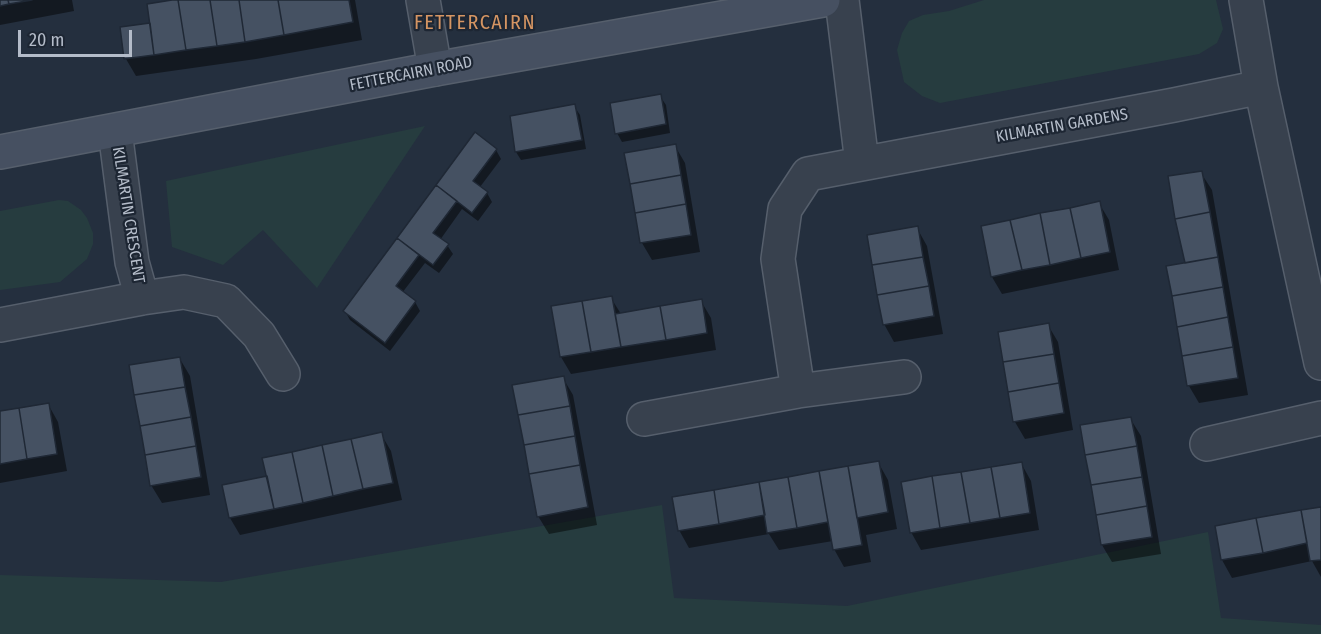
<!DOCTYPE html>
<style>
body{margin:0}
#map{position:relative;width:1321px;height:634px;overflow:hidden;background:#242f3e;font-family:"Fira Sans Condensed",sans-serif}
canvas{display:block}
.scale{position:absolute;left:18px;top:30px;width:114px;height:27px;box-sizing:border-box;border:3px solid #b4bcc9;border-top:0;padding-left:8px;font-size:18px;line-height:21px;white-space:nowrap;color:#b4bcc9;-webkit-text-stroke:4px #1d2633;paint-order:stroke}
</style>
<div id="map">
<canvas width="1321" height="634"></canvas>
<div class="scale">20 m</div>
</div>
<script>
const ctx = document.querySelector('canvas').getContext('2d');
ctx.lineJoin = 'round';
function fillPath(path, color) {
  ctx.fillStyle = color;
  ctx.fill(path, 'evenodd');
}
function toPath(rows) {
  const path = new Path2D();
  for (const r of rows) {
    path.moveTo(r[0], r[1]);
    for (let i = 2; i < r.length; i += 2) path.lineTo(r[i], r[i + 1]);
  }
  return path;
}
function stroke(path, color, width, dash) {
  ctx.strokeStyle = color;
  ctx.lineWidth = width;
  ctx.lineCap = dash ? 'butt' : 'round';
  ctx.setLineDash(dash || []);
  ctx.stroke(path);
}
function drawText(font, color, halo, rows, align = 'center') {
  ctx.font = font + ' "Fira Sans Condensed",sans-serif';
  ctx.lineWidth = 4.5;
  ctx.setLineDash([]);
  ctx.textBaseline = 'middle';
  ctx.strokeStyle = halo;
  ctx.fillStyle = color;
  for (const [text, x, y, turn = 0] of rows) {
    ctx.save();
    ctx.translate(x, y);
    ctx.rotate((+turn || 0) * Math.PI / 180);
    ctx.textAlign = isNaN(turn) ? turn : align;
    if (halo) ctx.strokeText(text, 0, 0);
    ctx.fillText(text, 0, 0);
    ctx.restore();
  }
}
const green = toPath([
 [984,0,1216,0,1223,29,1217,43,1199,54,940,103,922,96,904,82,897,50,902,33,909,21,923,15,949,11],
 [425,126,317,288,263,230,223,265,172,247,166,181],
 [59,200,68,201,81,210,87,218,93,233,93,244,87,259,60,282,0,290,0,211],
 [662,505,674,598,847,606,1208,532,1221,618,1321,625,1321,634,0,634,0,575,221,582]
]);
const shadow = toPath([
 [0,0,72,0,74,11,0,25],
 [183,0,355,0,362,40,256,59,136,76,126,59,121,28,151,24],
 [660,96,666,105,670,133,622,142,617,133],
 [574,106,580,115,586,149,521,160,516,152],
 [475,135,496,150,501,159,480,187,487,193,492,202,478,221,462,209,440,240,447,245,453,254,439,273,425,263,402,293,415,302,420,311,390,351,350,320,345,311],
 [675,146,685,163,700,252,652,260,642,243,626,154],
 [1201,173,1212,190,1248,395,1199,403,1189,386,1187,265],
 [1099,203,1109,220,1119,270,1002,294,992,277],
 [917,228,927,246,943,334,894,342,884,324],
 [611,298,621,314,701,301,711,318,716,350,571,374,561,357],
 [1048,325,1058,342,1073,430,1025,439,1015,422],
 [180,359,190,376,210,495,162,503,151,485],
 [563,378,573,395,597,525,549,534,538,516],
 [48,404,58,422,67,471,0,483,0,413],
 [1130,418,1141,436,1161,554,1112,562,1102,545,1082,426],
 [381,434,391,451,402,500,240,535,230,518,224,486,269,477],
 [878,462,888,480,897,529,866,535,871,562,844,567,834,549,833,541,779,550,769,534,689,548,679,530,673,498],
 [1021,463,1031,481,1039,530,921,550,911,532],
 [1321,509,1321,577,1312,561,1232,578,1222,560,1217,528]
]);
const building = toPath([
 [0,0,8,0,9,4,0,6,0,0],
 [8,0,32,0,9,4,8,0],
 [172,0,178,0,186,50,154,55,147,4,172,0],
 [178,0,210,0,217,46,186,50,178,0],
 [210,0,239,0,245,42,217,46,210,0],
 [239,0,278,0,284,35,245,42,239,0],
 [278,0,349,0,353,22,284,35,278,0],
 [150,23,154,55,124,59,120,27,150,23],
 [661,94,666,124,615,134,610,103,661,94],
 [575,104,582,140,515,152,510,116,575,104],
 [475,132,497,149,473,181,488,192,472,213,436,185,475,132],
 [676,144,681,175,630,184,624,153,676,144],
 [1202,171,1210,212,1175,219,1168,176,1202,171],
 [681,175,686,204,635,213,630,184,681,175],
 [436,185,457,201,433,233,449,244,433,265,397,238,436,185],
 [1100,201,1110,252,1081,258,1070,208,1100,201],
 [686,204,691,235,640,243,635,213,686,204],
 [1070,208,1081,258,1050,265,1040,213,1070,208],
 [1210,212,1218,257,1185,263,1175,219,1210,212],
 [1040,213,1050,265,1022,270,1010,220,1040,213],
 [1010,220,1022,270,991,277,981,226,1010,220],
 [918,226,923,257,872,265,867,235,918,226],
 [397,238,419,255,396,286,416,301,385,343,343,311,397,238],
 [923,257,929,286,877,295,872,265,923,257],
 [1218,257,1223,287,1172,296,1166,266,1218,257],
 [929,286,934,316,883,325,877,295,929,286],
 [1223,287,1228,317,1177,327,1172,296,1223,287],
 [612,296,621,347,591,352,582,301,612,296],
 [702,299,707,333,666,340,660,306,702,299],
 [582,301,591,352,560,357,551,306,582,301],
 [660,306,666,340,621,347,615,314,660,306],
 [1228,317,1233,347,1182,356,1177,327,1228,317],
 [1049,323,1054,354,1003,362,998,332,1049,323],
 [1233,347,1238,378,1187,386,1182,356,1233,347],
 [1054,354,1059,383,1008,392,1003,362,1054,354],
 [180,357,185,387,134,395,129,365,180,357],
 [564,376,570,406,518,415,512,385,564,376],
 [1059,383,1064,413,1013,422,1008,392,1059,383],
 [185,387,191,417,140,426,134,395,185,387],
 [49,403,57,454,27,459,19,408,49,403],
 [570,406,575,436,524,445,518,415,570,406],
 [19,408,27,459,0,464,0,411,19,408],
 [191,417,196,446,145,455,140,426,191,417],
 [1131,417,1137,446,1085,455,1080,425,1131,417],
 [382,432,393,483,363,489,351,439,382,432],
 [575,436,580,465,529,474,524,445,575,436],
 [351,439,363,489,333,496,322,445,351,439],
 [322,445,333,496,303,503,292,452,322,445],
 [196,446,201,477,150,486,145,455,196,446],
 [1137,446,1142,477,1091,485,1085,455,1137,446],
 [292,452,303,503,274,509,262,458,292,452],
 [879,461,888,512,857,518,848,466,879,461],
 [1022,462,1030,513,1000,518,991,467,1022,462],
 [580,465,588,507,537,517,529,474,580,465],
 [848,466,862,545,833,550,819,471,848,466],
 [991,467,1000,518,970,523,961,472,991,467],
 [819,471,828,522,797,528,788,477,819,471],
 [961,472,970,523,940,528,932,476,961,472],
 [267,476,274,509,229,518,222,485,267,476],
 [932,476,940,528,910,533,901,482,932,476],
 [788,477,797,528,767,533,759,482,788,477],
 [1142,477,1147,506,1096,515,1091,485,1142,477],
 [759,482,765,515,719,524,714,490,759,482],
 [714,490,719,524,678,531,672,497,714,490],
 [1147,506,1152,537,1101,545,1096,515,1147,506],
 [1321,507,1321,560,1310,561,1301,510,1321,507],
 [1301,510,1307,543,1263,553,1256,518,1301,510],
 [1256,518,1263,553,1221,560,1215,526,1256,518]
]);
const street = toPath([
 [423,0,435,69],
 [842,0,862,163],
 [1246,0,1261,87,1321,363],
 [115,131,132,262,142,298],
 [0,325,142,298,184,292,226,301,259,335,283,374],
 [798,391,778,259,785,209,808,174,1174,105,1261,87],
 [644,419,798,391,904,377],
 [1207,444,1321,418]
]);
const secondary = toPath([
 [0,152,435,69,823,0]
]);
const streetNames = [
 ["FETTERCAIRN ROAD",411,74,-11],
 ["KILMARTIN GARDENS",1062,126,-10],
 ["KILMARTIN CRESCENT",128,215,81]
];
const quarterNames = [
 ["FETTERCAIRN",475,23]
];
fillPath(green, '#263c3f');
fillPath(shadow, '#0007');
fillPath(building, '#455162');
stroke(building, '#1f2835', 1.5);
stroke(street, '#565f6c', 36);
stroke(secondary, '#565f6c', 36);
stroke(street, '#38414e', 33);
stroke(secondary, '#465061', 33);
drawText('16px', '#b4bcc9', '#1d2633', streetNames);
ctx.letterSpacing = '1.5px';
drawText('20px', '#d59563', '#1d2633', quarterNames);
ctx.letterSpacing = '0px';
</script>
